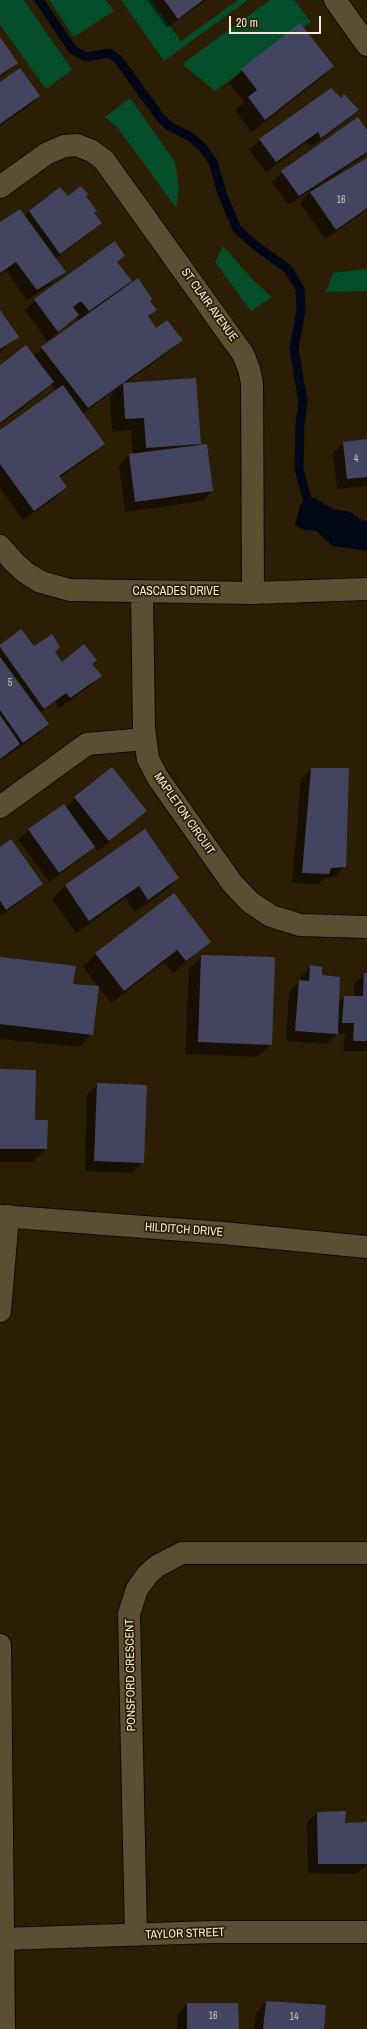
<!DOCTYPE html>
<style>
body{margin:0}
#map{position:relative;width:367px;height:2029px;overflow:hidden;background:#2b1e04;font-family:"Archivo Narrow",sans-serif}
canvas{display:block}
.scale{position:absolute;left:229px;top:16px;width:92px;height:18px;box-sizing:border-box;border:2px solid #f5ecdd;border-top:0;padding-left:5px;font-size:12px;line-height:14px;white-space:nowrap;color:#f5ecdd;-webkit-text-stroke:3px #2b1e04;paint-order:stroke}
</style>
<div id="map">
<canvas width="367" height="2029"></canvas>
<div class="scale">20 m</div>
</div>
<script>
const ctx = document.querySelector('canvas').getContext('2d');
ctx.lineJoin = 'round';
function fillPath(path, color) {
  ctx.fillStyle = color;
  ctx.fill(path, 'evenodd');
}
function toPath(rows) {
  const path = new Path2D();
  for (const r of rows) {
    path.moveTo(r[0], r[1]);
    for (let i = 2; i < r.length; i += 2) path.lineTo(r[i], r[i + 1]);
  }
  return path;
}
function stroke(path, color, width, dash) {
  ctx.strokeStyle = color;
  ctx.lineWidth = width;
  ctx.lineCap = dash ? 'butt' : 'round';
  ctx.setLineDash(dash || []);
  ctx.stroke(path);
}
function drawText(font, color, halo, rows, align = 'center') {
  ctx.font = font + ' "Archivo Narrow",sans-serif';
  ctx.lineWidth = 3.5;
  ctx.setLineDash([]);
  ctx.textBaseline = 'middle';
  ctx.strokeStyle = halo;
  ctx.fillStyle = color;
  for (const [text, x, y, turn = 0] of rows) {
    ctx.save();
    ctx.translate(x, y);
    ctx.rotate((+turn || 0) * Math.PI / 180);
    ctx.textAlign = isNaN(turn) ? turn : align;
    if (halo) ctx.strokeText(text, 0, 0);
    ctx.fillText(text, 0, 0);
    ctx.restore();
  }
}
const green = toPath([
 [0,0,24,0,72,70,46,89,0,25],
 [49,0,106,0,114,11,74,37],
 [121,0,151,0,181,41,238,0,248,0,164,61],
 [270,0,294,0,311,22,215,91,182,64],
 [130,98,175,162,179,187,176,208,118,128,105,117],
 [223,246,253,280,272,297,251,311,215,262],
 [367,269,367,291,326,292,333,273]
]);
const water = toPath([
 [315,498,333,509,350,512,363,521,367,520,367,551,333,546,322,537,317,531,304,530,295,525,300,505,307,499]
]);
const shadow = toPath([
 [147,0,206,0,167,28],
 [0,39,16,63,0,77],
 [333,66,320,79,252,132,235,111,244,102,229,83,242,70],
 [0,83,39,96,29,106,0,126],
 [340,99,358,110,347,120,310,148,307,142,266,172,249,150,260,140],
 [367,131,367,154,320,185,321,187,367,159,367,210,325,239,300,203,311,190,288,205,272,182,282,172],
 [85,196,93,213,100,222,90,233,55,259,64,272,54,282,27,300,6,271,0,275,0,223,24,216,29,211,68,198],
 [124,256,117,263,131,281,122,289,149,301,155,310,147,318,156,330,181,340,171,350,124,384,200,443,197,446,212,491,202,501,125,512,119,466,129,455,133,455,131,430,112,432,110,397,115,390,82,414,103,444,93,454,59,478,66,487,56,497,23,520,0,488,0,432,57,391,51,383,40,394,0,425,0,366,33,356,42,348,79,321,76,317,47,341,25,310,35,300],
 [0,312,18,336,0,352],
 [367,440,367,486,337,489,333,453,343,443],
 [0,646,34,647,54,652,62,663,91,664,101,676,90,686,59,708,55,702,40,713,48,724,38,734,0,761],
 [311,769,345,866,335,877,324,878,318,884,292,883,301,779],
 [75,798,145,811,98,851,95,846,83,857,49,882,18,840,29,830,64,805,66,808],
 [145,830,178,878,165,891,135,912,125,898,76,933,52,899,65,886],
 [0,848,42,884,31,894,0,916],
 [210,942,173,973,164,962,111,1003,83,967,96,954],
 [202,956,271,1044,258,1057,185,1054,189,969],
 [0,958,72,985,92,1034,79,1047,0,1039],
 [311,966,321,976,338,1003,344,997,354,997,354,984,365,974,367,974,367,1051,343,1051,345,1033,338,1033,327,1044,286,1041,289,992,300,981,300,977],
 [0,1070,34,1121,46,1149,33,1162,0,1162],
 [98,1084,143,1162,132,1173,85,1171,87,1094],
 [317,1813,367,1864,357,1874,308,1873,307,1823],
 [266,2002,323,2029,254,2029,256,2013],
 [187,2004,238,2029,177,2029,177,2015]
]);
const stream = toPath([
 [39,0,73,50,86,57,109,53,118,59,159,116,169,126,191,137,203,148,213,162,222,193,237,229,256,246,288,269,300,289,301,310,294,349,303,402,300,424,299,469,307,499]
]);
const building = toPath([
 [164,0,203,0,178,19],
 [300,23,334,66,265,120,248,97,257,90,241,69],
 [0,37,18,63,0,75],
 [20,68,40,96,0,124,0,82],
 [331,88,341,98,344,94,359,110,321,138,318,132,276,162,259,139],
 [358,117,367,130,367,152,299,196,281,171],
 [367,158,367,208,336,230,310,192],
 [81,186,88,194,86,196,97,211,94,213,102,223,60,254,29,211,60,187,68,196],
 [20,209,66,272,37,290,16,262,0,273,0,222],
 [115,241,125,256,117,262,132,281,89,311,81,301,73,307,79,315,58,332,34,299],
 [138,278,152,299,150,301,157,310,148,316,156,328,167,320,183,340,88,408,41,347],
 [0,310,19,337,0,349],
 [26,345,54,382,0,423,0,365],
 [196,378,201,444,146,448,144,418,125,419,123,383],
 [63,385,105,444,59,476,67,487,34,511,0,464,0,430],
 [367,439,367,477,347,479,343,442],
 [207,444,213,491,135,502,129,454],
 [21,629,34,646,52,634,60,647,55,652,62,662,84,644,97,660,92,664,102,676,70,698,66,693,44,709,0,647,0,645],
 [0,657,49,724,23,743,0,710],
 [0,715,20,744,0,759],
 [112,767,147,811,109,841,74,797],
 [311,768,349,768,346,867,331,868,329,874,302,873],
 [64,804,95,847,59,873,28,829],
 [145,829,179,878,148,900,139,886,89,921,65,885],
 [11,839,43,884,6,910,0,901,0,847],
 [174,893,211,942,186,961,177,950,124,991,95,953],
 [201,955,275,957,272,1045,198,1042],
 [0,957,76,966,73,984,99,986,93,1035,0,1024],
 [310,965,322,967,322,975,340,977,338,1034,295,1031,299,980,309,981],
 [364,973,367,973,367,1041,353,1041,354,1023,342,1023,344,996,363,996],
 [0,1069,36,1070,35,1120,48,1120,47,1149,0,1149],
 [97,1083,147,1085,144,1163,94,1161],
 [346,1811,345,1823,367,1822,367,1864,318,1864,317,1812],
 [266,2001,326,2005,324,2029,263,2029],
 [187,2003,238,2003,239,2029,187,2029]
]);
const street = toPath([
 [335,0,367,45],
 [0,187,46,154,64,146,77,145,92,151,104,160,243,354,249,369,252,383,253,593],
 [0,546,14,562,26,573,41,582,70,590,253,593,367,589],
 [142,592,144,728,148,759,158,778,232,883,250,902,271,916,300,925,367,927],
 [0,807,87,744,145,739],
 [0,1216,223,1233,367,1247],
 [0,1311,8,1216],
 [0,1645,4,2029],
 [136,1935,129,1614,137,1589,148,1574,157,1566,182,1553,367,1553],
 [2,1939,213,1932,367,1932]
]);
const numberNames = [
 ["16",341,200],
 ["4",356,459],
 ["5",10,683],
 ["16",213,2016],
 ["14",294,2017]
];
const streetNames = [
 ["ST CLAIR AVENUE",209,305,54],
 ["CASCADES DRIVE",176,592],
 ["MAPLETON CIRCUIT",184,814,55],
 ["HILDITCH DRIVE",184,1230,4],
 ["PONSFORD CRESCENT",131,1675,-91],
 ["TAYLOR STREET",185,1934,-2]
];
fillPath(green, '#044d2b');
fillPath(water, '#000818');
fillPath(shadow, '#0007');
stroke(stream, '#000818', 9);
fillPath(building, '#434560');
stroke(street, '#130700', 24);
stroke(street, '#5c4d33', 22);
drawText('10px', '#c8c2be', null, numberNames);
drawText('12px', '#f5ecdd', '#2b1e04', streetNames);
</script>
